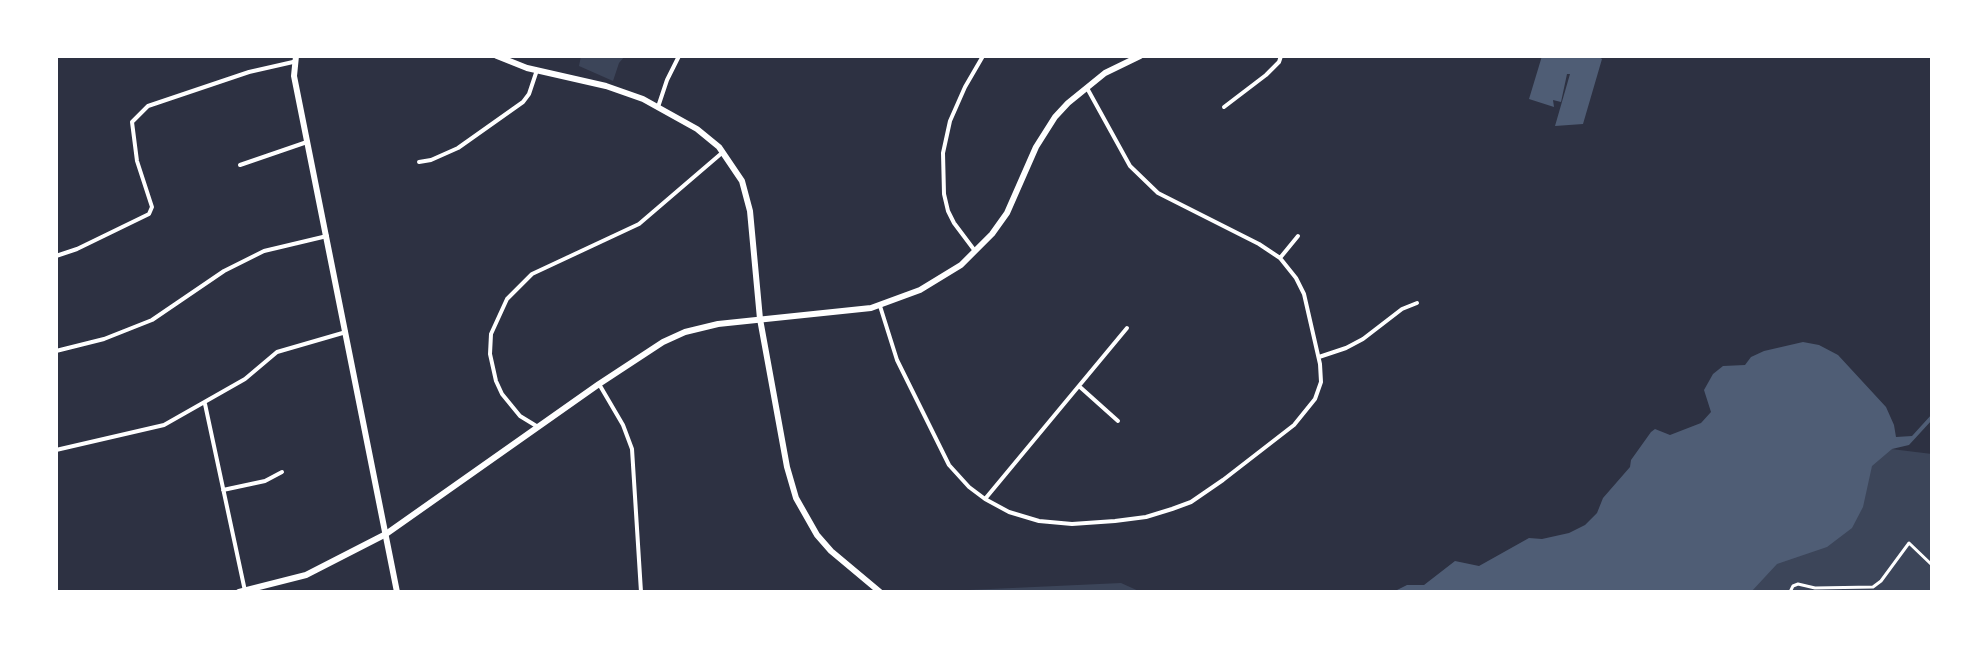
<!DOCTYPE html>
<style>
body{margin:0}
#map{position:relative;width:1988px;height:648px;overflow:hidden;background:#2d3142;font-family:Montserrat,sans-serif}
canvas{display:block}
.frame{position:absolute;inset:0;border:58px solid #fff;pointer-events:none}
</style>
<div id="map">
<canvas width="1988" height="648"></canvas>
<div class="frame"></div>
</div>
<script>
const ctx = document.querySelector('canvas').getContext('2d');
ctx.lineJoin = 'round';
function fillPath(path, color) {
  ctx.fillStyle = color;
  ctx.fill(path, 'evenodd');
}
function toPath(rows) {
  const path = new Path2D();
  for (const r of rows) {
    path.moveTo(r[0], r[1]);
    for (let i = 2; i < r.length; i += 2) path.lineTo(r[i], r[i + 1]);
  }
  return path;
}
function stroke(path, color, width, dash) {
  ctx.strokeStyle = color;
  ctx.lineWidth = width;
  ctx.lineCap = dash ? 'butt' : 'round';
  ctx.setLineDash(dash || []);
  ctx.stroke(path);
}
const green = toPath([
 [581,56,625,56,619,63,613,81,579,66],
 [1883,448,1932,454,1932,592,1734,592,1854,472],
 [1121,583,1141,592,925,592]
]);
const water = toPath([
 [1542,56,1598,56,1602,59,1583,124,1555,126,1570,74,1567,74,1561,102,1553,100,1554,107,1529,99],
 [1803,342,1819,345,1838,355,1886,407,1894,425,1896,437,1912,436,1932,414,1932,420,1909,445,1892,449,1872,466,1863,507,1852,528,1827,547,1777,564,1751,592,1393,592,1407,585,1424,585,1455,561,1479,566,1529,538,1542,539,1569,533,1585,525,1597,513,1603,498,1630,467,1631,460,1651,432,1655,429,1670,435,1701,423,1711,412,1704,390,1713,374,1723,366,1745,365,1751,357,1764,351]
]);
const pedestrian = toPath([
 [1790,592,1793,586,1798,584,1815,588,1873,587,1881,581,1909,543,1932,565]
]);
const minor = toPath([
 [658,107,667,80,679,56],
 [1224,107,1266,75,1279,62,1281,56],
 [419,162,431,160,458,148,523,102,529,94,537,70],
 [240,165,307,142],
 [975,251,954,223,948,211,944,194,943,153,950,121,965,87,983,56],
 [56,256,77,249,149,214,152,207,137,161,132,122,148,106,249,72,293,62],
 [1280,258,1298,236],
 [880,306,897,360,949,465,969,487,985,499,1009,512,1039,521,1072,524,1115,521,1146,517,1172,509,1191,502,1223,480,1294,425,1315,399,1321,382,1320,364,1304,294,1296,278,1280,258,1259,244,1158,193,1130,166,1087,88],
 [56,351,104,339,152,320,224,271,264,251,327,236],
 [1319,357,1346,348,1363,339,1402,309,1417,303],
 [599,384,623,425,632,449,641,592],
 [1080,387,1118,421],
 [205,404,245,591],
 [538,427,520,416,502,394,496,381,490,354,491,334,507,299,532,274,639,224,723,152],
 [56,450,164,425,245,379,277,352,346,332],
 [223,490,265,481,282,472],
 [985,499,1127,328]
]);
const tertiary = toPath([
 [296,56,294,76,397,592],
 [497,56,527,68,606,86,643,99,697,129,719,147,742,181,750,211,760,319,787,467,796,498,817,535,831,551,880,592]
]);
const secondary = toPath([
 [239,592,306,575,386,534,599,384,663,342,685,332,718,324,871,308,920,290,961,265,992,234,1007,213,1036,147,1055,117,1068,103,1105,73,1140,56]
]);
fillPath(green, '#3c4559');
fillPath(water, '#4f5d75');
stroke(pedestrian, '#fff', 3);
stroke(minor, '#fff', 4);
stroke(tertiary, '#fff', 6);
stroke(secondary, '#fff', 6);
</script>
